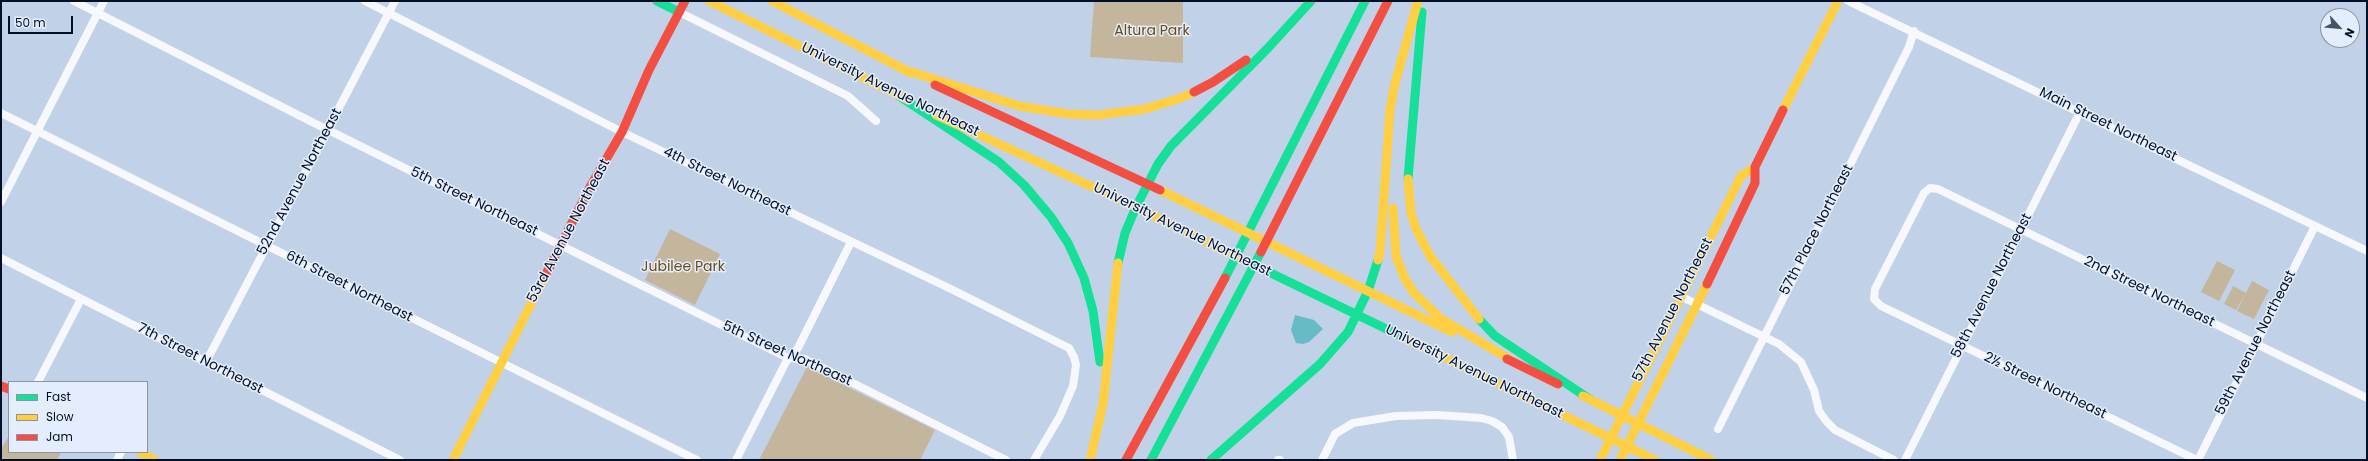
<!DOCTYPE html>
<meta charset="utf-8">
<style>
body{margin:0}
#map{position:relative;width:2368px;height:461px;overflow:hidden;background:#c1d1e7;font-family:Poppins,sans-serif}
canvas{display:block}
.frame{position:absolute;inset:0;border:2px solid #020f27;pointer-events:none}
.legend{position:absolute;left:8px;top:381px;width:140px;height:72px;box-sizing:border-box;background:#e4edfb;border:1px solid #8a94a6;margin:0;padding:5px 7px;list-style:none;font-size:12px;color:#020f27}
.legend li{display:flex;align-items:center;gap:8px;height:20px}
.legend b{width:20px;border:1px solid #8a94a6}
.north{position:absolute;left:2320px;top:8px;width:40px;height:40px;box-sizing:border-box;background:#e4edfb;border:1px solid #8a94a6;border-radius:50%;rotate:117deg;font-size:11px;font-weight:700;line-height:16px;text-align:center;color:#020f27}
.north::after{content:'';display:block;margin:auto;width:14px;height:18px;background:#45536a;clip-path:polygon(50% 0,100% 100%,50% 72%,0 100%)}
.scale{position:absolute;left:8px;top:16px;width:65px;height:18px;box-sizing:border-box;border:2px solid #020f27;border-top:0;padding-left:5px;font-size:12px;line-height:14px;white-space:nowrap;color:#020f27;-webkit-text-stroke:3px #e4edfb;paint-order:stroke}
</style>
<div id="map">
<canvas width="2368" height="461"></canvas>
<div class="frame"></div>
<ul class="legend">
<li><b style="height:5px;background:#16e098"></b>Fast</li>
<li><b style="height:5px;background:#ffcf43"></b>Slow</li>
<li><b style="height:5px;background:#f24e42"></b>Jam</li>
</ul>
<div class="north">N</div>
<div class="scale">50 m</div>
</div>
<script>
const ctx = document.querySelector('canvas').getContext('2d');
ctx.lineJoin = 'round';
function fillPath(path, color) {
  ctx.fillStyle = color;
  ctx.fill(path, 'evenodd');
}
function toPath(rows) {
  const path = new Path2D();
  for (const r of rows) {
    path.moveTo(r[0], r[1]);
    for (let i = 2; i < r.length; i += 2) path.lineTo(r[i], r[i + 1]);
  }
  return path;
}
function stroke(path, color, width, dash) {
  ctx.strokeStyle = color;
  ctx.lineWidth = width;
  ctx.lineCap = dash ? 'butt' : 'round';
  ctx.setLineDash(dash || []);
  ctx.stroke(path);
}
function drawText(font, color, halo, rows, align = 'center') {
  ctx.font = font + ' Poppins,sans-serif';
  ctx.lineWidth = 3;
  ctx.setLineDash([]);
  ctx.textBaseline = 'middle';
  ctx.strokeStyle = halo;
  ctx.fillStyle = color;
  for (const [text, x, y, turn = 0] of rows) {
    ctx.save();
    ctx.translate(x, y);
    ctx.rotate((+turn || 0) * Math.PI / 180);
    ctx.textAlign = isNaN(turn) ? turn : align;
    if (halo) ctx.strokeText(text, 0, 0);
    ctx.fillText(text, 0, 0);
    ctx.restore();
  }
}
const green = toPath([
 [1094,1,1183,1,1183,63,1090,57],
 [670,229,720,254,695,305,645,280],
 [2217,261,2235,270,2219,301,2201,292],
 [2252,281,2269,290,2254,319,2237,311],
 [2233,286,2246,293,2236,310,2224,304],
 [807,367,935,430,920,460,759,460],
 [9,436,9,452,61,452,57,460,1,460,1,449]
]);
const water = toPath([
 [1295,315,1314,320,1323,329,1309,342,1303,344,1296,343,1291,330]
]);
const street = toPath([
 [74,1,310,121,788,358,805,359,1006,460],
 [365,1,622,132,951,289,1069,348,1074,357,1076,365,1073,386,1060,416,1034,460],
 [1848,1,2367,251],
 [679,12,848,96,876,121],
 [1,113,697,460],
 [1,202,104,1],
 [1,258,400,460],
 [1680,296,1779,344,1801,362,1814,390,1819,411,1827,422,1835,430,1894,460],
 [206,362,395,1],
 [38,382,81,299],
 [1718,429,1909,47,1914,31],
 [117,460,121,452],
 [736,460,788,358,798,348,851,242],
 [1278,460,1280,460],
 [1322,460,1335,434,1353,423,1396,416,1437,415,1481,418,1492,421,1502,427,1509,437,1513,460],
 [1905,460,2080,112],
 [2197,460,1881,306,1874,299,1875,289,1924,193,1930,188,1938,189,2367,398],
 [2198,460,2315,226]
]);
const fast = toPath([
 [657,1,679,12],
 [899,96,999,162,1024,185,1051,217,1068,243,1084,278,1093,311,1100,362],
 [1408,179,1422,12],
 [1248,262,1403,337],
 [1118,263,1125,233,1136,207,1158,164,1171,146,1268,48,1311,1],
 [1225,278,1365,1],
 [1479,319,1495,336,1591,400],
 [1151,460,1261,252],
 [1211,460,1320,364,1348,332,1368,291,1378,260]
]);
const slow = toPath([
 [709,1,908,100],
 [772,1,911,73],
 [902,69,1019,106,1068,114,1098,115,1145,109,1181,98,1194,92],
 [1783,110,1838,1],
 [936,115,1136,207,1248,262],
 [1408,179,1411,213,1416,229,1430,256,1479,319],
 [1160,190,1452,332],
 [1393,208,1396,256,1405,279,1414,293,1440,318,1516,363],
 [1378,260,1380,252,1390,110,1395,83,1418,1],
 [1403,337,1655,460],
 [1583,396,1711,460],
 [140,452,155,460],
 [453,460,544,278],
 [1090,460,1103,404,1118,263],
 [1600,460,1741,176,1755,167],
 [1620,460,1707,284]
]);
const jam = toPath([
 [935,85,1160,190],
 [1194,92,1213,82,1246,60],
 [1261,252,1388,1],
 [544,278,590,187,622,132,649,70,685,1],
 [1707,284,1755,183,1755,167,1783,110],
 [1507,359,1558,384],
 [1,386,9,389],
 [1126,460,1225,278]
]);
const parkNames = [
 ["Altura Park",1152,31],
 ["Jubilee Park",683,267]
];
const streetNames = [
 ["University Avenue Northeast",890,90,26],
 ["Main Street Northeast",2108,125,26],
 ["52nd Avenue Northeast",300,182,-62],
 ["4th Street Northeast",727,182,26],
 ["5th Street Northeast",474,202,26],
 ["University Avenue Northeast",1182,230,26],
 ["57th Place Northeast",1817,230,-63],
 ["53rd Avenue Northeast",569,231,-62],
 ["58th Avenue Northeast",1992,286,-63],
 ["6th Street Northeast",349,287,27],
 ["2nd Street Northeast",2149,292,26],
 ["57th Avenue Northeast",1673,310,-63],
 ["59th Avenue Northeast",2256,343,-63],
 ["5th Street Northeast",787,354,24],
 ["7th Street Northeast",200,359,27],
 ["University Avenue Northeast",1474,372,26],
 ["2½ Street Northeast",2045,386,26]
];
fillPath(green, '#c4b69c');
fillPath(water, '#67bbc4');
stroke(street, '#f6f8fb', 8);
stroke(fast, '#16e098', 9);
stroke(slow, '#ffcf43', 9);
stroke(jam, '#f24e42', 9);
drawText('14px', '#6a4d18', '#e4edfb', parkNames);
drawText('14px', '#020f27', '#e4edfb', streetNames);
</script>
